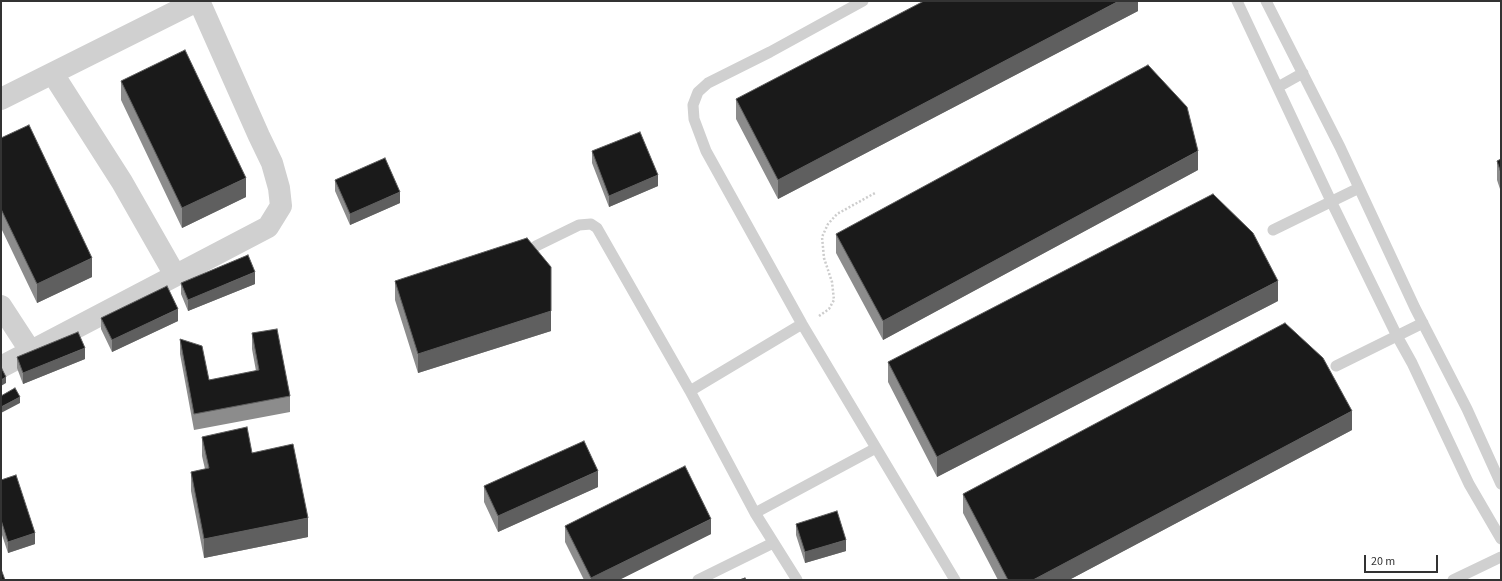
<!DOCTYPE html>
<style>
body{margin:0}
#map{position:relative;width:1502px;height:581px;overflow:hidden;background:#fff;font-family:"Source Sans 3",sans-serif}
canvas{display:block}
.frame{position:absolute;inset:0;border:2px solid #333;pointer-events:none}
.scale{position:absolute;left:1364px;top:555px;width:74px;height:18px;box-sizing:border-box;border:2px solid #333;border-top:0;padding-left:5px;font-size:12px;line-height:14px;white-space:nowrap;color:#333;-webkit-text-stroke:3px #fff;paint-order:stroke}
</style>
<div id="map">
<canvas width="1502" height="581"></canvas>
<div class="frame"></div>
<div class="scale">20 m</div>
</div>
<script>
const ctx = document.querySelector('canvas').getContext('2d');
ctx.lineJoin = 'round';
function toPath(rows) {
  const path = new Path2D();
  for (const r of rows) {
    path.moveTo(r[0], r[1]);
    for (let i = 2; i < r.length; i += 2) path.lineTo(r[i], r[i + 1]);
  }
  return path;
}
function stroke(path, color, width, dash) {
  ctx.strokeStyle = color;
  ctx.lineWidth = width;
  ctx.lineCap = dash ? 'butt' : 'round';
  ctx.setLineDash(dash || []);
  ctx.stroke(path);
}
function fillPath(path, color) {
  ctx.fillStyle = color;
  ctx.fill(path, 'evenodd');
}
const path = toPath([
 [819,316,829,309,834,300,832,282,824,258,822,237,828,224,837,214,875,193]
]);
const lane = toPath([
 [863,1,770,52,708,83,698,92,693,105,694,119,706,151,802,324,955,580],
 [1237,1,1331,201,1397,336,1412,363,1469,484,1501,539],
 [1266,1,1340,147,1415,308,1467,409,1501,484],
 [1278,87,1303,73],
 [1273,230,1359,188],
 [536,246,579,225,591,224,597,228,690,391,755,513,797,580],
 [1336,366,1423,323],
 [690,391,802,324],
 [755,513,876,448],
 [698,580,773,543],
 [1453,580,1501,557]
]);
const street = toPath([
 [53,74,122,182,175,275],
 [1,99,197,1],
 [1,306,31,352],
 [1,367,268,227,281,206,279,188,272,163,259,136,199,1]
]);
const wall = toPath([
 [1138,1,1138,11,778,199,736,119,736,99],
 [121,81,246,197,182,228,121,100],
 [1,138,92,277,37,303,1,228],
 [592,151,658,186,609,207,592,163],
 [1501,159,1501,192,1497,180,1497,161],
 [1198,170,883,340,836,253,836,234],
 [335,180,400,203,350,225,335,191],
 [395,281,551,287,551,331,418,373,395,300],
 [181,283,255,284,188,311,181,294],
 [1278,301,937,477,888,382,888,362],
 [101,318,178,321,112,352,101,329],
 [252,333,290,396,290,412,194,430,180,354,180,339,209,380,256,371,252,349],
 [17,357,85,359,23,384,17,368],
 [1352,430,1069,580,998,580,963,513,963,494],
 [202,437,252,453,308,537,204,558,191,491,191,472,205,469,202,456],
 [1,480,35,544,8,553,1,532],
 [484,486,598,487,498,532,484,502],
 [796,524,846,551,805,563,796,535],
 [565,526,711,534,619,580,584,580,565,542]
]);
const shadedWall = toPath([
 [1119,1,1138,1,1138,11,778,199,778,180],
 [1198,151,1198,170,883,340,883,321],
 [658,175,658,186,609,207,609,196],
 [246,178,246,197,182,228,182,208],
 [400,192,400,203,350,225,350,214],
 [92,258,92,277,37,303,37,284],
 [551,267,551,331,418,373,418,354],
 [255,272,255,284,188,311,188,300],
 [1278,281,1278,301,937,477,937,457],
 [178,309,178,321,112,352,112,340],
 [85,348,85,359,23,384,23,373],
 [6,377,6,383,1,386,1,380],
 [20,397,20,403,1,413,1,407],
 [1352,411,1352,430,1069,580,1033,580],
 [598,471,598,487,498,532,498,516],
 [308,518,308,537,204,558,204,539],
 [711,519,711,534,619,580,591,580,591,578],
 [35,533,35,544,8,553,8,542],
 [846,540,846,551,805,563,805,552]
]);
const building = toPath([
 [924,1,1119,1,778,180,736,99,924,1],
 [185,50,246,178,182,208,121,81,185,50],
 [1148,65,1187,107,1198,151,883,321,836,234,1148,65],
 [29,125,92,258,37,284,1,209,1,138,29,125],
 [640,132,658,175,609,196,592,151,640,132],
 [385,158,400,192,350,214,335,180,385,158],
 [1501,159,1501,173,1497,161,1501,159],
 [1213,194,1253,233,1278,281,937,457,888,362,1213,194],
 [527,238,551,267,551,311,418,354,395,281,527,238],
 [248,255,255,272,188,300,181,283,248,255],
 [167,286,178,309,112,340,101,318,167,286],
 [1285,323,1323,358,1352,411,1033,580,1008,580,963,494,1285,323],
 [277,329,290,396,194,414,180,339,202,346,209,380,259,370,252,333,277,329],
 [78,332,85,348,23,373,17,357,78,332],
 [2,369,6,377,1,380,1,370,2,369],
 [15,388,20,397,1,407,1,396,15,388],
 [247,427,252,453,293,444,308,518,204,539,191,472,209,468,202,437,247,427],
 [584,441,598,471,498,516,484,486,584,441],
 [685,466,711,519,591,578,565,526,685,466],
 [16,475,35,533,8,542,1,520,1,480,16,475],
 [837,511,846,540,805,552,796,524,837,511],
 [1,569,5,580,1,580,1,569],
 [745,578,746,580,739,580,745,578]
]);
stroke(path, '#cdcdcd', 2.5, [2, 2]);
stroke(lane, '#d0d0d0', 11);
stroke(street, '#d0d0d0', 22);
fillPath(wall, '#8c8c8c');
fillPath(shadedWall, '#5f5f5f');
fillPath(building, '#1a1a1a');
stroke(building, '#5f5f5f', 1);
</script>
